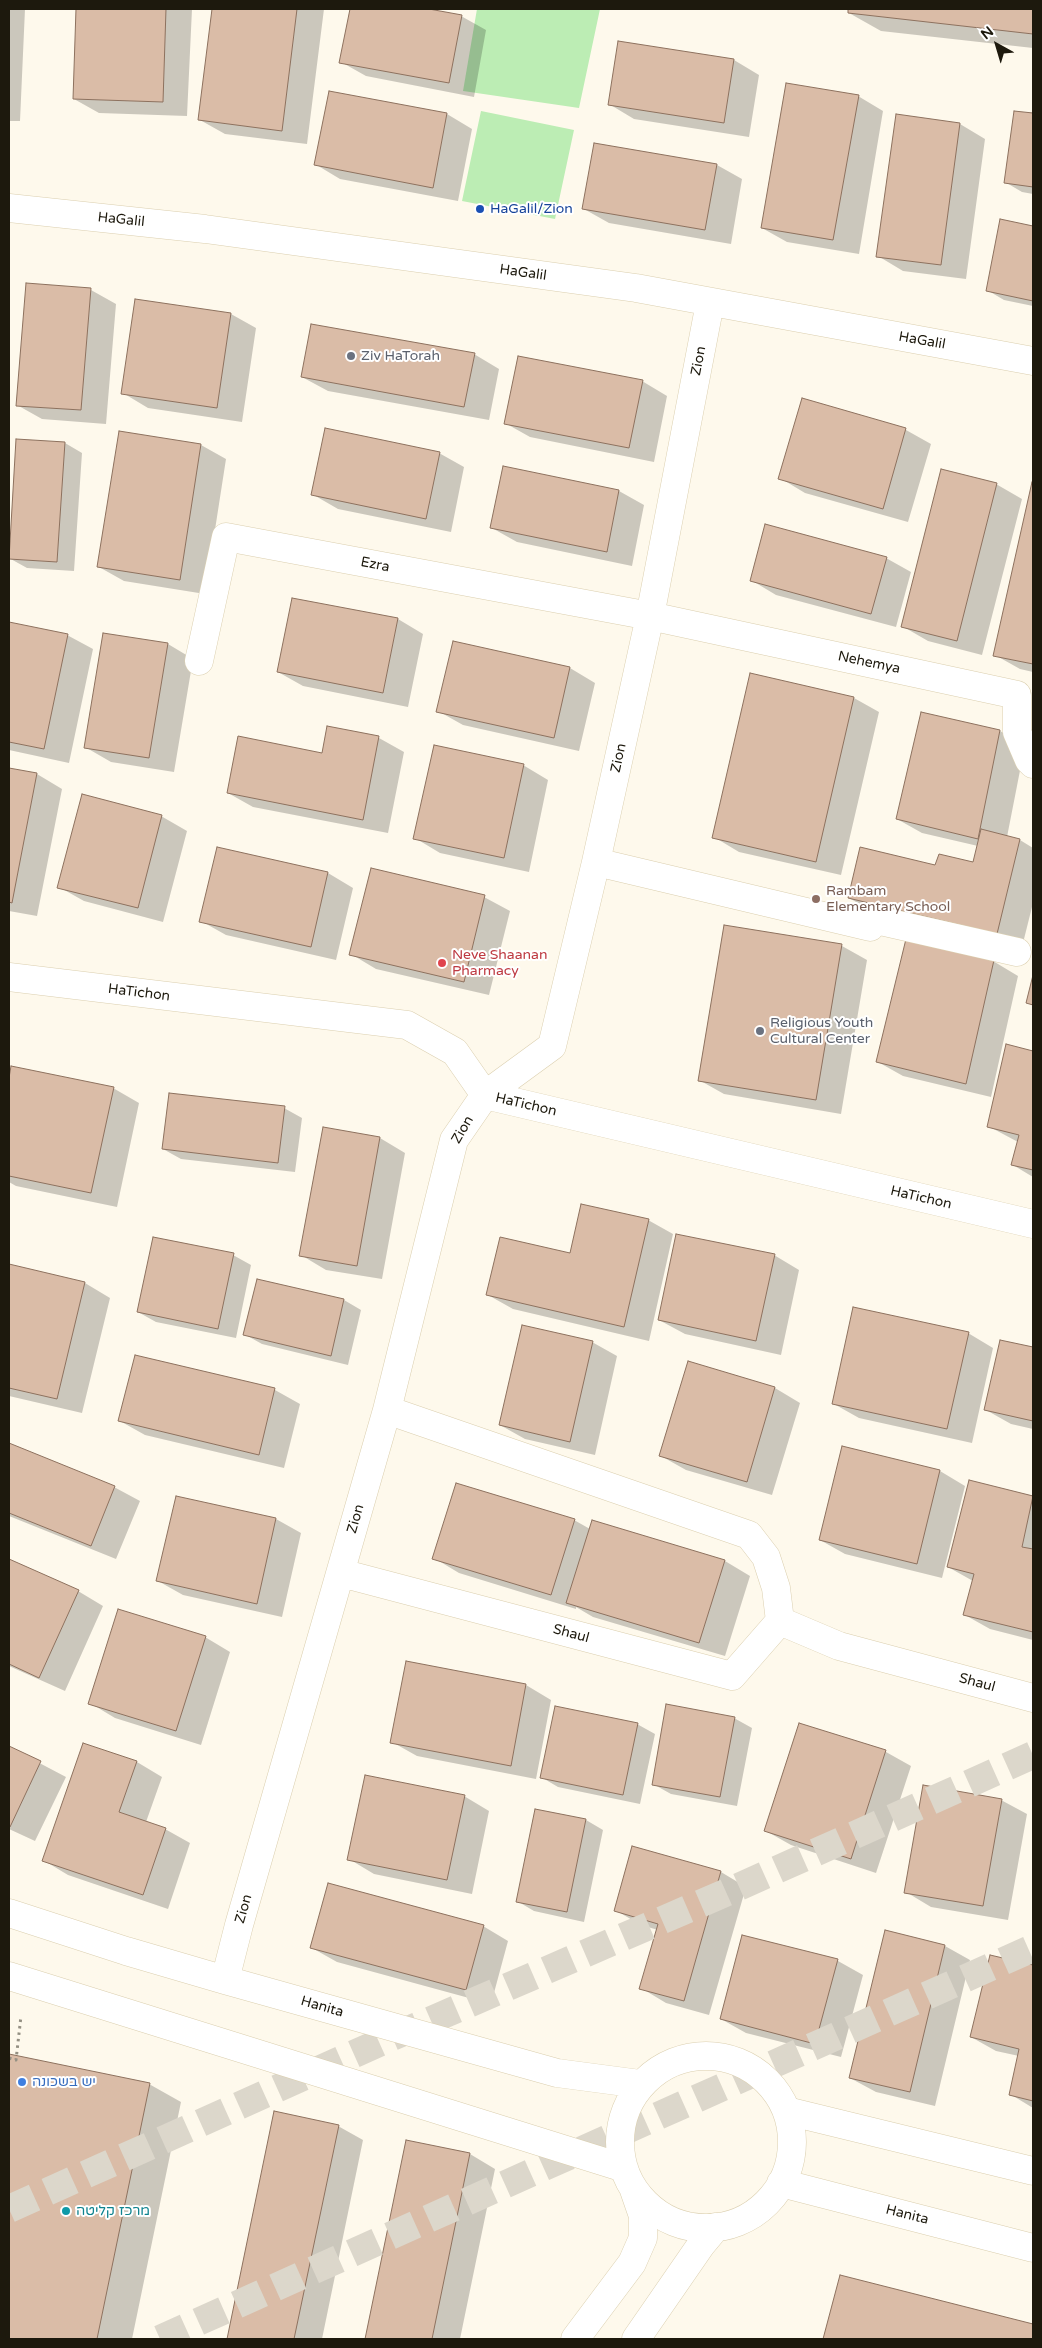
<!DOCTYPE html>
<meta charset="utf-8">
<style>
body{margin:0}
#map{position:relative;width:1042px;height:2348px;overflow:hidden;background:#fef9ec;font-family:"Varela Round",sans-serif}
canvas{display:block}
.frame{position:absolute;inset:0;border:10px solid #1d190d;pointer-events:none}
.north{position:absolute;left:972px;top:20px;width:50px;height:50px;-webkit-text-stroke:4px #fff;paint-order:stroke;rotate:321deg;font-size:14px;font-weight:700;line-height:20px;text-align:center;color:#1d190d}
.north::after{content:'';display:block;margin:auto;width:18px;height:22px;background:#1d190d;clip-path:polygon(50% 0,100% 100%,50% 72%,0 100%)}
</style>
<div id="map">
<canvas width="1042" height="2348"></canvas>
<div class="frame"></div>
<div class="north">N</div>
</div>
<script>
const ctx = document.querySelector('canvas').getContext('2d');
ctx.lineJoin = 'round';
function fillPath(path, color) {
  ctx.fillStyle = color;
  ctx.fill(path, 'evenodd');
}
function toPath(rows) {
  const path = new Path2D();
  for (const r of rows) {
    if (r.length === 3) {
      path.moveTo(r[0] + r[2], r[1]);
      path.arc(r[0], r[1], r[2], 0, 2 * Math.PI);
      continue;
    }
    path.moveTo(r[0], r[1]);
    for (let i = 2; i < r.length; i += 2) path.lineTo(r[i], r[i + 1]);
  }
  return path;
}
function stroke(path, color, width, dash) {
  ctx.strokeStyle = color;
  ctx.lineWidth = width;
  ctx.lineCap = dash ? 'butt' : 'round';
  ctx.setLineDash(dash || []);
  ctx.stroke(path);
}
function drawText(font, color, halo, rows, align = 'center') {
  ctx.font = font + ' "Varela Round",Heebo,sans-serif';
  ctx.lineWidth = 4;
  ctx.setLineDash([]);
  ctx.textBaseline = 'middle';
  ctx.strokeStyle = halo;
  ctx.fillStyle = color;
  for (const [text, x, y, turn = 0] of rows) {
    ctx.save();
    ctx.translate(x, y);
    ctx.rotate((+turn || 0) * Math.PI / 180);
    ctx.textAlign = isNaN(turn) ? turn : align;
    if (halo) ctx.strokeText(text, 0, 0);
    ctx.fillText(text, 0, 0);
    ctx.restore();
  }
}
const green = toPath([
 [477,9,600,9,579,108,463,91],
 [481,111,574,130,555,219,462,201]
]);
const shadow = toPath([
 [9,9,25,9,20,121,9,121],
 [77,9,192,9,187,116,99,113,74,99],
 [213,9,324,9,307,144,225,134,200,120],
 [351,9,422,9,461,16,486,30,474,97,366,76,341,62],
 [849,9,1033,9,1033,48,881,31,849,13],
 [619,43,734,60,759,75,749,137,634,119,609,104],
 [858,96,883,111,859,254,787,242,762,228],
 [1015,112,1033,114,1033,194,1022,192,1005,182],
 [447,114,472,129,458,201,340,179,315,164],
 [897,116,960,124,985,139,966,279,903,271,878,256],
 [717,165,742,179,731,244,609,223,584,209],
 [1001,221,1033,227,1033,306,1004,300,987,290],
 [91,290,116,304,106,424,42,419,17,405],
 [231,314,256,328,242,422,148,408,123,393],
 [474,354,499,369,489,420,328,391,302,377],
 [642,381,667,396,654,462,530,437,505,423],
 [803,400,906,430,931,444,908,522,805,493,780,478],
 [120,432,201,445,226,459,205,594,124,581,99,567],
 [65,443,82,453,74,571,27,568,9,558],
 [439,453,464,467,451,532,338,509,312,494],
 [504,467,619,491,644,505,632,566,517,542,492,528],
 [1033,483,1033,672,1020,669,995,655],
 [996,484,1022,499,982,655,928,641,902,626],
 [886,558,911,572,896,627,776,595,751,580],
 [293,599,398,619,423,634,408,707,303,686,278,672],
 [9,623,67,635,93,649,69,763,9,750],
 [454,642,570,668,595,683,579,751,463,725,438,711],
 [168,644,193,659,174,772,111,762,85,747],
 [854,698,879,712,841,875,739,852,714,837],
 [328,728,379,738,404,752,388,833,253,807,228,793,323,754],
 [1000,731,1025,745,1007,837,1020,840,1033,848,1033,903,1022,947,874,912,849,898,936,866,974,864,978,846,922,833,897,819],
 [523,765,548,780,529,872,440,853,415,838],
 [9,769,37,774,62,789,37,916,9,911],
 [161,816,187,831,163,922,84,901,59,887],
 [328,873,353,888,336,960,226,935,201,921],
 [484,897,510,911,489,995,376,969,351,954],
 [726,926,842,946,867,960,841,1114,724,1094,699,1080],
 [993,961,1018,976,991,1097,903,1076,878,1062],
 [1007,1046,1033,1052,1033,1177,1013,1165,1018,1142,988,1126],
 [12,1067,113,1088,139,1103,117,1207,16,1186,9,1182,9,1084],
 [284,1108,302,1118,295,1172,181,1159,163,1149],
 [380,1138,405,1153,382,1279,326,1270,301,1255],
 [648,1220,673,1234,649,1341,513,1309,488,1295],
 [233,1255,251,1265,236,1338,156,1322,138,1312],
 [774,1255,799,1270,781,1355,685,1334,659,1320],
 [9,1266,85,1283,110,1298,82,1413,9,1396],
 [257,1280,344,1300,361,1310,348,1365,262,1344,244,1334],
 [968,1333,993,1348,972,1443,859,1418,834,1404],
 [1001,1341,1033,1349,1033,1429,1011,1424,986,1410],
 [592,1342,617,1356,595,1455,525,1439,500,1425],
 [136,1356,275,1390,300,1404,284,1468,145,1435,120,1421],
 [688,1363,775,1388,800,1403,772,1495,686,1470,661,1456],
 [9,1444,114,1487,140,1501,116,1559,9,1516],
 [940,1471,965,1486,942,1578,845,1554,820,1540],
 [970,1482,1033,1497,1033,1640,990,1629,965,1615,973,1581,948,1567],
 [276,1519,301,1533,282,1617,183,1595,158,1581],
 [574,1520,590,1529,725,1561,750,1576,725,1656,593,1617,576,1607,576,1609,459,1573,434,1558],
 [9,1560,78,1591,103,1606,65,1691,9,1666],
 [205,1637,230,1652,201,1745,115,1718,90,1703],
 [407,1663,526,1685,551,1700,536,1779,417,1756,392,1742],
 [734,1718,752,1728,737,1806,671,1794,653,1784],
 [637,1724,655,1734,640,1804,558,1787,541,1777],
 [800,1725,886,1752,911,1766,876,1873,791,1845,766,1831],
 [83,1744,137,1762,162,1777,146,1822,165,1829,190,1843,168,1909,68,1875,43,1860],
 [9,1747,66,1777,35,1841,9,1829],
 [464,1796,489,1811,472,1894,374,1874,349,1859],
 [1001,1800,1027,1814,1008,1920,931,1907,906,1892],
 [536,1810,586,1820,603,1830,584,1922,534,1911,517,1901],
 [633,1848,721,1872,746,1887,709,2015,666,2003,641,1988,658,1930,641,1925,615,1910],
 [483,1926,508,1941,491,2004,337,1962,312,1948],
 [743,1936,838,1961,863,1975,841,2057,746,2033,721,2019],
 [945,1946,970,1960,935,2106,876,2092,850,2078],
 [991,1956,1033,1966,1033,2108,1010,2094,1019,2056,996,2051,971,2037],
 [9,2056,149,2084,181,2102,132,2339,9,2339],
 [275,2113,338,2126,363,2140,322,2339,228,2339],
 [407,2141,470,2154,495,2169,460,2339,366,2339],
 [841,2276,1033,2325,1033,2339,825,2339]
]);
const building = toPath([
 [76,9,166,9,163,102,73,99,76,9],
 [212,9,297,9,282,131,198,120,212,9],
 [350,9,429,9,462,15,449,83,339,63,350,9],
 [848,9,1033,9,1033,34,848,13,848,9],
 [618,41,734,59,724,123,608,105,618,41],
 [786,83,859,95,833,240,761,228,786,83],
 [329,91,447,113,433,188,314,165,329,91],
 [1014,111,1033,113,1033,187,1004,183,1014,111],
 [896,114,960,123,941,265,876,257,896,114],
 [594,143,717,164,705,230,582,209,594,143],
 [1000,219,1033,226,1033,301,986,291,1000,219],
 [26,283,91,288,81,410,16,406,26,283],
 [135,299,231,313,217,408,121,394,135,299],
 [311,324,475,353,464,407,301,377,311,324],
 [518,356,643,380,629,448,504,424,518,356],
 [802,398,906,428,883,509,778,479,802,398],
 [325,428,440,452,426,519,311,495,325,428],
 [119,431,201,444,180,580,97,567,119,431],
 [16,439,65,442,57,562,9,559,16,439],
 [503,466,619,490,607,552,490,528,503,466],
 [941,469,997,483,957,641,901,627,941,469],
 [1032,482,1033,482,1033,664,993,656,1032,482],
 [765,524,887,557,871,614,750,581,765,524],
 [292,598,398,618,383,693,277,672,292,598],
 [9,622,68,634,44,749,9,742,9,622],
 [103,633,168,643,149,758,84,748,103,633],
 [453,641,570,667,554,738,436,712,453,641],
 [750,673,854,697,816,862,712,838,750,673],
 [921,712,1000,730,978,839,896,819,921,712],
 [327,726,379,736,363,820,227,793,238,736,322,753,327,726],
 [434,745,524,764,504,858,413,839,434,745],
 [9,768,37,773,12,903,9,902,9,768],
 [82,794,162,815,138,908,57,888,82,794],
 [981,829,1020,839,997,934,848,898,860,847,935,865,939,854,973,862,981,829],
 [217,847,328,872,311,947,199,922,217,847],
 [371,868,485,895,464,982,349,955,371,868],
 [724,925,842,944,816,1100,698,1081,724,925],
 [906,939,994,960,966,1084,876,1062,906,939],
 [1033,975,1033,1005,1026,1003,1033,975],
 [1006,1044,1033,1051,1033,1170,1011,1165,1019,1135,987,1127,1006,1044],
 [11,1066,114,1087,91,1193,9,1176,9,1078,11,1066],
 [169,1093,285,1106,278,1163,162,1149,169,1093],
 [323,1127,380,1137,357,1266,299,1256,323,1127],
 [581,1204,649,1219,624,1327,486,1295,500,1237,570,1253,581,1204],
 [676,1234,775,1254,756,1341,658,1320,676,1234],
 [153,1237,234,1253,218,1329,137,1312,153,1237],
 [9,1264,85,1282,57,1399,9,1388,9,1264],
 [257,1279,344,1299,331,1356,243,1335,257,1279],
 [853,1307,969,1332,947,1429,832,1404,853,1307],
 [522,1325,593,1341,570,1442,499,1425,522,1325],
 [1000,1340,1033,1347,1033,1421,984,1410,1000,1340],
 [135,1355,275,1388,259,1455,118,1421,135,1355],
 [688,1361,775,1387,747,1482,659,1456,688,1361],
 [9,1443,115,1486,91,1546,9,1513,9,1443],
 [842,1446,940,1470,917,1564,819,1540,842,1446],
 [969,1480,1033,1496,1022,1547,1033,1549,1033,1632,963,1615,974,1574,947,1567,969,1480],
 [456,1483,575,1519,551,1595,432,1559,456,1483],
 [176,1496,276,1518,257,1604,156,1581,176,1496],
 [592,1520,725,1560,699,1643,566,1603,592,1520],
 [9,1559,79,1590,39,1678,9,1664,9,1559],
 [118,1609,206,1636,176,1731,88,1704,118,1609],
 [406,1661,526,1684,511,1766,390,1743,406,1661],
 [666,1704,735,1717,720,1797,652,1785,666,1704],
 [555,1706,638,1723,623,1795,540,1778,555,1706],
 [799,1723,886,1750,851,1859,764,1831,799,1723],
 [83,1743,137,1761,119,1812,166,1828,143,1895,42,1861,83,1743],
 [9,1746,41,1761,10,1827,9,1827,9,1746],
 [365,1775,465,1795,447,1880,347,1860,365,1775],
 [923,1785,1002,1799,983,1906,904,1893,923,1785],
 [535,1809,586,1819,567,1912,516,1902,535,1809],
 [632,1846,721,1871,684,2001,639,1989,658,1924,614,1911,632,1846],
 [328,1883,484,1925,466,1990,310,1948,328,1883],
 [885,1930,945,1945,910,2092,849,2078,885,1930],
 [742,1935,838,1959,815,2044,720,2019,742,1935],
 [990,1955,1033,1965,1033,2101,1009,2095,1019,2049,970,2037,990,1955],
 [9,2054,150,2083,97,2339,9,2339,9,2054],
 [274,2111,339,2125,294,2339,227,2339,274,2111],
 [406,2140,470,2153,432,2339,365,2339,406,2140],
 [840,2275,1033,2324,1033,2339,823,2339,840,2275]
]);
const highwayTunnel = toPath([
 [9,2209,392,2037,725,1893,1033,1755],
 [160,2339,1033,1948]
]);
const path = toPath([
 [9,2058,16,2060,21,2016]
]);
const minor = toPath([
 [9,208,205,229,636,288,1033,361],
 [199,661,226,537,650,616,1017,695,1017,732,1029,760,1033,764],
 [596,862,870,927,872,919,1017,952],
 [9,977,407,1025,455,1052,485,1095,1033,1224],
 [341,1573,732,1676,780,1621,776,1588,766,1557,749,1535,387,1410],
 [780,1621,839,1646,1033,1698],
 [9,1913,126,1951,225,1980,557,2073,640,2084],
 [9,1976,624,2168],
 [225,1980,239,1925,387,1410,454,1140,485,1095,552,1046,596,862,650,616,710,303],
 [706,2142,86],
 [787,2111,1033,2171],
 [781,2183,1033,2248],
 [575,2339,632,2263,643,2238,643,2216,634,2190],
 [636,2339,701,2245,716,2227]
]);
const markers = [
 [480,209,5,"#1a4fb4"],
 [351,356,5,"#6b7280"],
 [816,899,5,"#8d6e63"],
 [442,963,5,"#e0444e"],
 [760,1031,5,"#6b7280"],
 [22,2082,5,"#3f7fe0"],
 [66,2211,5,"#0f9aa8"]
];
const transitNames = [
 ["HaGalil/Zion",490,209]
];
const streetNames = [
 ["HaGalil",121,220,6],
 ["HaGalil",523,273,8],
 ["HaGalil",922,341,10],
 ["Zion",699,361,-79],
 ["Ezra",375,565,11],
 ["Nehemya",869,663,12],
 ["Zion",619,758,-78],
 ["HaTichon",139,993,7],
 ["HaTichon",526,1105,13],
 ["Zion",463,1130,-60],
 ["HaTichon",921,1198,13],
 ["Zion",356,1519,-74],
 ["Shaul",571,1634,15],
 ["Shaul",977,1683,15],
 ["Zion",244,1909,-74],
 ["Hanita",322,2007,16],
 ["Hanita",907,2215,14]
];
const worshipNames = [
 ["Ziv HaTorah",361,356],
 ["Religious Youth",770,1023],
 ["Cultural Center",770,1039]
];
const educationNames = [
 ["Rambam",826,891],
 ["Elementary School",826,907]
];
const healthNames = [
 ["Neve Shaanan",452,955],
 ["Pharmacy",452,971]
];
const shopNames = [
 ["יש בשכונה",32,2082]
];
const cultureNames = [
 ["מרכז קליטה",76,2211]
];
fillPath(green, '#bcedb4');
fillPath(shadow, '#0003');
fillPath(building, '#dabca7');
stroke(building, '#8d715e', 1);
stroke(highwayTunnel, '#dcd7cb', 28, [28, 14]);
stroke(minor, '#dbcfaf', 29);
stroke(path, '#949083', 3, [2.5, 4]);
stroke(minor, '#fff', 28);
for (const [x, y, r, color] of markers) {
  const dot = new Path2D();
  dot.arc(x, y, r, 0, 2 * Math.PI);
  ctx.fillStyle = color;
  ctx.fill(dot);
  stroke(dot, '#fff', 2);
}
drawText('14px', '#164399', '#fff', transitNames, 'left');
drawText('14px', '#1d190d', '#fff', streetNames);
drawText('14px', '#5b616d', '#fff', worshipNames, 'left');
drawText('14px', '#785e54', '#fff', educationNames, 'left');
drawText('14px', '#be3a42', '#fff', healthNames, 'left');
drawText('14px', '#366cbe', '#fff', shopNames, 'left');
drawText('14px', '#0d838f', '#fff', cultureNames, 'left');
</script>
